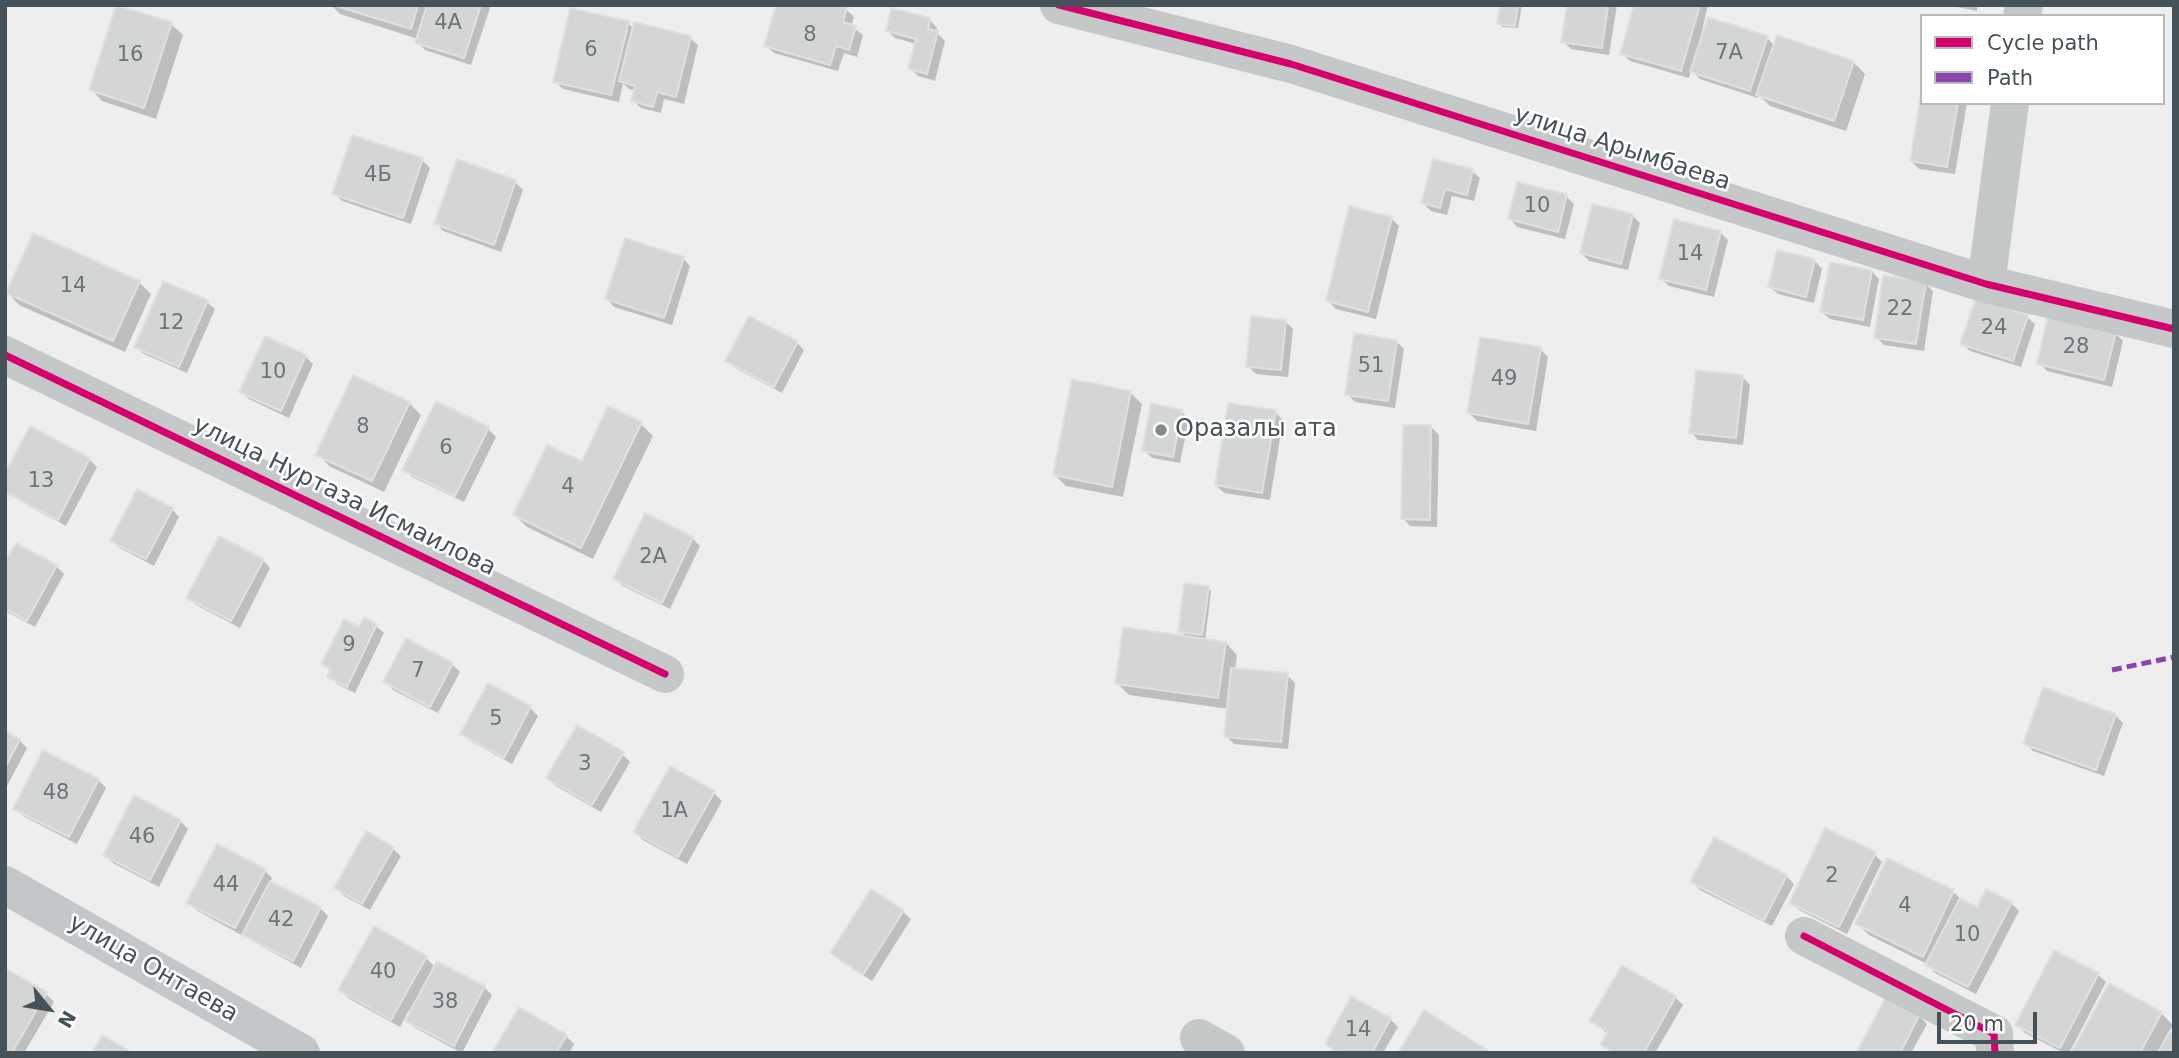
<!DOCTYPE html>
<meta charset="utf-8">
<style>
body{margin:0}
#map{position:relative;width:2179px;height:1058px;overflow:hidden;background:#eee;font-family:"DejaVu Sans",sans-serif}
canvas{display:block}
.frame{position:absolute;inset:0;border:7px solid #475258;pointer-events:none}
.legend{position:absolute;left:1920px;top:14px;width:245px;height:91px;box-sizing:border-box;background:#fff;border:2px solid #b5babc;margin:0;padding:9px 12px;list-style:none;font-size:21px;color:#475258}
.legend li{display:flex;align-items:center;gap:14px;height:35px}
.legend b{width:35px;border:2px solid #b5babc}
.north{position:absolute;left:14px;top:974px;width:70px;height:70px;-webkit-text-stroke:5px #fff;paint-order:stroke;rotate:120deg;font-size:19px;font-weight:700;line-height:28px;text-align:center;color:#475258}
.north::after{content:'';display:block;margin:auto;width:24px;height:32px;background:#475258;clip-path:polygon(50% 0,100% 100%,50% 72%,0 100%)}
.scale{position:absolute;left:1937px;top:1012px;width:100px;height:32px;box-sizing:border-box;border:4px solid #475258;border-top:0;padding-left:9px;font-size:21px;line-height:24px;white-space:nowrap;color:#475258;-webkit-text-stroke:5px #fff;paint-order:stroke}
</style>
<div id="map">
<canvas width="2179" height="1058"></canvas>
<div class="frame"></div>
<ul class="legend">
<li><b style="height:9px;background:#d6006c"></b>Cycle path</li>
<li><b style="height:9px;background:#8e44ad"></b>Path</li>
</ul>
<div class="north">N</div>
<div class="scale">20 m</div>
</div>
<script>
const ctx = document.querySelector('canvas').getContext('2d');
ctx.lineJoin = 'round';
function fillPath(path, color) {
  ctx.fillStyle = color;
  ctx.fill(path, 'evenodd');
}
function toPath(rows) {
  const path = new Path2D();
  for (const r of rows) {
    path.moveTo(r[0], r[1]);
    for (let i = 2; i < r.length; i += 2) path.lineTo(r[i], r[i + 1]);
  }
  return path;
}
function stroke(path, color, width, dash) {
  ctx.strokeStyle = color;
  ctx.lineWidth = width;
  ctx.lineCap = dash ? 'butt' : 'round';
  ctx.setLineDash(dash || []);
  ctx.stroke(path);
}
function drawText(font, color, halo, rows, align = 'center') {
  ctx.font = font + ' "DejaVu Sans",sans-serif';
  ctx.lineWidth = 5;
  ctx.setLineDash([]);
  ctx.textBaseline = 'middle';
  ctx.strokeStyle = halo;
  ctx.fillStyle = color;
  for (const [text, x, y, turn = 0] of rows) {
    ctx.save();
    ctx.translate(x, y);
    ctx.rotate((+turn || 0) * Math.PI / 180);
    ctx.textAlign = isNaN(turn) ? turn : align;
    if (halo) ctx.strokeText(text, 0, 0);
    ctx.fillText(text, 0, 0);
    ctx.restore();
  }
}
const shadow = toPath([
 [331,5,491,5,471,65,425,50,417,42,418,39,340,14],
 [1502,5,1522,5,1518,28,1503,27,1499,23],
 [1569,5,1617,5,1609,55,1571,49,1563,41],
 [1635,5,1708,5,1701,35,1767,38,1775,46,1853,62,1865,74,1846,131,1770,106,1759,95,1758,98,1700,79,1691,70,1689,78,1630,61,1622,53],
 [1947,5,1978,5,1977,11],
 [846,9,854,17,851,26,863,35,857,57,844,53,838,71,774,53,766,46],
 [930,20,937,28,936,32,945,41,935,81,918,76,910,68,916,44,895,38,888,31],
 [628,23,634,29,690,38,698,45,684,104,664,99,661,113,641,108,633,101,636,91,629,89,623,83,619,102,563,89,555,81],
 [171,24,183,35,156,119,102,101,91,89],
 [1922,103,1967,103,1955,174,1919,169,1911,161],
 [422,160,430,168,411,224,342,201,334,193],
 [458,161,515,182,523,190,501,252,443,231,436,223],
 [1472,171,1480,178,1474,201,1452,196,1447,215,1431,211,1423,203],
 [1566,196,1574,204,1565,239,1517,227,1510,219],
 [1632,215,1640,223,1628,270,1589,261,1581,253],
 [1391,218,1399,226,1376,319,1336,309,1328,301],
 [1720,232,1728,240,1714,297,1669,286,1661,278],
 [683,258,690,266,672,325,614,307,607,299],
 [1815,261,1822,269,1814,303,1778,294,1770,287],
 [1872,271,1879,279,1870,327,1830,319,1822,312],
 [139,282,151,294,125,352,19,305,8,293],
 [164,283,207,302,215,309,187,373,144,354,136,347],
 [1925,283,1933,291,1924,351,1884,345,1876,337],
 [2027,317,2035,324,2021,367,1970,351,1962,343],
 [1285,321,1293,329,1288,377,1256,374,1248,366],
 [2115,333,2123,341,2112,387,2047,371,2039,363],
 [266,338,305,356,313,364,289,418,249,399,241,392],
 [1396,341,1404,349,1395,408,1355,402,1347,394],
 [796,342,804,350,782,393,735,368,727,360],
 [1540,349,1548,357,1536,431,1477,421,1469,413],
 [1743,377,1750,385,1743,445,1698,440,1691,432],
 [1130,392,1142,404,1123,497,1066,486,1055,475],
 [409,403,421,415,384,492,329,466,318,454],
 [437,403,488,429,496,437,464,502,412,477,404,469],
 [1181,411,1189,419,1180,463,1152,458,1144,450],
 [1275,412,1283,420,1270,500,1224,493,1216,485],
 [641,424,653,436,593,559,527,527,515,515],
 [1431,427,1439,435,1437,527,1410,526,1403,518],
 [89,459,97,467,66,526,5,493,5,476],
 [172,509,179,517,154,566,120,548,112,540],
 [692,538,700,546,670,609,623,586,615,579],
 [263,560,270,568,240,628,196,605,189,598],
 [5,566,56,566,64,574,35,627,5,611],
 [1208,588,1211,591,1205,641,1226,643,1237,655,1235,670,1287,675,1295,683,1288,749,1234,744,1226,736,1229,709,1129,695,1117,683,1187,638,1180,631],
 [376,626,384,633,355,693,337,684,329,677,331,672,323,664,360,629],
 [452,664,460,672,438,713,393,690,385,682],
 [489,685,530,708,538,716,512,764,470,741,462,734],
 [2115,715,2123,723,2104,776,2033,751,2025,743],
 [5,733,19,740,27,748,5,790],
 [622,754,630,762,601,812,556,786,548,778],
 [670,768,714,793,722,801,687,864,643,840,635,832],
 [98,780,106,788,77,844,23,816,16,808],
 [134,797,180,821,188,829,159,887,113,863,105,855],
 [367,834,393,849,401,856,370,910,344,896,336,888],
 [1874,854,1882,862,1847,934,1799,910,1791,902],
 [1888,860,1953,892,1963,901,1978,909,2011,903,2019,911,1976,994,1935,973,1927,964,1869,935,1857,924],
 [264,870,272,878,270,883,320,908,328,916,301,968,196,910,188,902],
 [1786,876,1794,884,1772,926,1700,890,1692,882],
 [872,891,903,912,911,919,872,981,840,961,832,953],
 [426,958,435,967,437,963,484,987,492,995,462,1053,415,1028,407,1021,412,1011,409,1010,400,1027,348,998,340,990],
 [2098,975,2106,982,2069,1053,2064,1053,2025,1033,2017,1025],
 [46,994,54,1002,24,1053,5,1053],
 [1675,997,1683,1005,1655,1053,1611,1053,1602,1044,1608,1034,1592,1021],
 [2161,1013,2173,1025,2168,1034,2174,1037,2174,1053,2073,1053],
 [1919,1016,1927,1024,1911,1053,1858,1053],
 [1390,1019,1398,1027,1383,1053,1336,1053,1327,1044],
 [566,1036,574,1044,569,1053,494,1053]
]);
const building = toPath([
 [116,5,172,22,144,108,89,90,116,5],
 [333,5,418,5,411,29,333,5],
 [427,5,481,5,464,58,415,43,427,5],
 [776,5,840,5,847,7,843,22,856,26,849,50,836,46,830,65,764,46,776,5],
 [1500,5,1518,5,1515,26,1497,24,1500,5],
 [1567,5,1608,5,1602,48,1561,42,1567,5],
 [1634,5,1700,5,1681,71,1620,54,1634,5],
 [570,8,629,21,611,95,553,82,570,8],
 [891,8,930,18,928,29,938,31,927,74,908,69,916,39,886,31,891,8],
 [1708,17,1768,36,1750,91,1690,72,1708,17],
 [634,22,691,36,676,97,657,92,653,107,631,101,635,86,619,81,634,22],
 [1777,35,1854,61,1834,121,1756,95,1777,35],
 [1922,88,1922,103,1958,103,1947,167,1910,161,1922,88],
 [352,135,423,158,403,218,332,194,352,135],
 [457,159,516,180,494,245,434,224,457,159],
 [1433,159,1473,169,1467,195,1445,189,1440,208,1421,203,1433,159],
 [1517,182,1567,194,1558,232,1508,219,1517,182],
 [1592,204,1633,214,1621,264,1580,253,1592,204],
 [1349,206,1392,217,1368,312,1326,301,1349,206],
 [1674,219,1721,231,1706,290,1659,279,1674,219],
 [33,233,140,281,113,341,6,293,33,233],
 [625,238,684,257,664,318,605,299,625,238],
 [1777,250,1815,259,1806,297,1768,287,1777,250],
 [1830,262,1872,270,1863,320,1820,312,1830,262],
 [1883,275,1926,282,1916,344,1874,338,1883,275],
 [163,281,208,300,179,367,134,347,163,281],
 [1976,298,2028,315,2013,361,1960,344,1976,298],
 [2048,315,2116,332,2104,380,2037,364,2048,315],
 [749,316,798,341,774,387,725,361,749,316],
 [1251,316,1286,320,1281,370,1246,367,1251,316],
 [1354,333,1397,340,1388,401,1345,395,1354,333],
 [265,336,306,355,281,411,239,392,265,336],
 [1480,337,1541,347,1528,424,1467,413,1480,337],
 [1696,370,1743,375,1736,438,1689,433,1696,370],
 [353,375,410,402,372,481,315,455,353,375],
 [1072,379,1131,391,1112,487,1053,475,1072,379],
 [436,401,489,427,455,496,402,470,436,401],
 [1151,403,1182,410,1173,457,1142,451,1151,403],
 [1228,403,1276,410,1262,493,1215,485,1228,403],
 [608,406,642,422,581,548,513,515,547,445,582,461,608,406],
 [1403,425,1431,425,1430,520,1401,519,1403,425],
 [30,426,90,458,58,520,5,492,5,473,30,426],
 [137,489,173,508,146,559,110,541,137,489],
 [645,513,693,537,662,603,613,579,645,513],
 [219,536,264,559,231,621,186,598,219,536],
 [16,543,57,565,27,621,5,609,5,562,16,543],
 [1184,583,1209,586,1202,635,1178,632,1184,583],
 [364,617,377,624,347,687,327,677,331,669,321,664,344,619,359,627,364,617],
 [1123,627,1226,642,1218,698,1115,684,1123,627],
 [406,638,453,663,430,707,383,682,406,638],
 [1231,668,1288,673,1281,742,1224,737,1231,668],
 [488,683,531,706,504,758,460,734,488,683],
 [2043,687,2116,714,2096,770,2023,744,2043,687],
 [577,725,624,752,592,805,546,778,577,725],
 [5,731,20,739,5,768,5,731],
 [43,750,99,779,69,837,13,809,43,750],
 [670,766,715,791,678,857,633,832,670,766],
 [134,795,181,820,150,880,103,855,134,795],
 [1825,828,1876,852,1839,927,1789,903,1825,828],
 [366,831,394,847,362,904,334,888,366,831],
 [1714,837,1787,875,1764,920,1690,882,1714,837],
 [217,844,266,869,235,928,186,903,217,844],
 [1887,858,1954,890,1923,957,1855,924,1887,858],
 [270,881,321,907,293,961,242,935,270,881],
 [871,889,904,910,863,975,830,953,871,889],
 [1986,889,2012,902,1968,987,1925,965,1960,898,1977,907,1986,889],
 [374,926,427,956,391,1020,338,990,374,926],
 [2054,950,2099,973,2060,1048,2015,1025,2054,950],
 [437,961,485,986,454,1046,405,1021,437,961],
 [1622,965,1676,996,1644,1053,1614,1053,1600,1045,1608,1031,1589,1021,1622,965],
 [5,968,47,992,12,1053,5,1053,5,968],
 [2109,983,2162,1012,2140,1053,2071,1053,2109,983],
 [1351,996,1391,1018,1372,1053,1340,1053,1325,1044,1351,996],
 [1886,997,1920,1014,1900,1053,1856,1053,1886,997],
 [519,1007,567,1035,556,1053,492,1053,519,1007],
 [1424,1010,1492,1053,1398,1053,1424,1010],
 [2169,1032,2174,1035,2174,1053,2158,1053,2169,1032],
 [102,1035,133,1053,92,1053,102,1035]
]);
const minor = toPath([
 [1059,5,1291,64,1986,284,2174,329],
 [2022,16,2024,5],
 [1986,284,2010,103],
 [5,355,665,674],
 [1804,936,1994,1034,1995,1053],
 [1199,1038,1226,1053]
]);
const major = toPath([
 [5,885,301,1053]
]);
const quiet = toPath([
 [2112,670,2174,657]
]);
const cycleway = toPath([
 [1059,5,1291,64,1986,284,2174,329],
 [5,355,665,674],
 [1804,936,1994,1034,1995,1053]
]);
const markers = [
 [1161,430,7,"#81898c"]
];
const numberNames = [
 ["4А",448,24],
 ["8",810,36],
 ["6",591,51],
 ["7А",1729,54],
 ["16",130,56],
 ["4Б",378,176],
 ["10",1537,207],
 ["14",1690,255],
 ["14",73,287],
 ["22",1900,310],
 ["12",171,324],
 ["24",1994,329],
 ["28",2076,348],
 ["51",1371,367],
 ["10",273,373],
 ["49",1504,380],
 ["8",363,428],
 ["6",446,449],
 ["13",41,482],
 ["4",568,488],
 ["2А",653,558],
 ["9",349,646],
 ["7",418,672],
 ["5",496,720],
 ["3",585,765],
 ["48",56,794],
 ["1А",674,812],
 ["46",142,838],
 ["2",1832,877],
 ["44",226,886],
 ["4",1905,907],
 ["42",281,921],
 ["10",1967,936],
 ["40",383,973],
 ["38",445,1003],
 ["14",1358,1031]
];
const streetNames = [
 ["улица Арымбаева",1622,149,18],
 ["улица Нуртаза Исмаилова",344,497,26],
 ["улица Онтаева",153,969,30]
];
const poiNames = [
 ["Оразалы ата",1175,430]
];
fillPath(shadow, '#0003');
fillPath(building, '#d4d6d6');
stroke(building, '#dfe0e1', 2);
stroke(minor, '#c5c8c9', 38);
stroke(major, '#c3c7c9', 38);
stroke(quiet, '#8e44ad', 5, [10, 5]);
stroke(cycleway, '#d6006c', 7);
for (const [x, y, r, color] of markers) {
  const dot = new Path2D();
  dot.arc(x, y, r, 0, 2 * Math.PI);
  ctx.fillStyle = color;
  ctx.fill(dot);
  stroke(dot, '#fff', 2.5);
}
drawText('21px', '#6c7479', null, numberNames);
drawText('24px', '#475258', '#fff', streetNames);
drawText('24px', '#475258', '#fff', poiNames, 'left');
</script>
